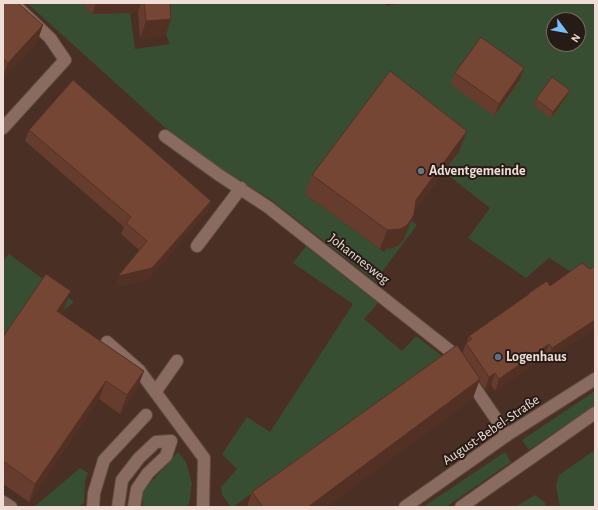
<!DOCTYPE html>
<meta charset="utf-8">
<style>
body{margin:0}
#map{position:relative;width:598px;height:510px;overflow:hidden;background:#4a2f25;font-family:"Alegreya Sans",sans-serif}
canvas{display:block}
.frame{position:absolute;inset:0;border:4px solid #efded7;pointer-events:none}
.north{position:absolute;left:546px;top:12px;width:40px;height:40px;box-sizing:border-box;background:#271b16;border:1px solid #776963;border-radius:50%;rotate:122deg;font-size:11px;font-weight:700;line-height:16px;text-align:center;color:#efded7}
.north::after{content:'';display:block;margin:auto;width:14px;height:18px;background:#78bff7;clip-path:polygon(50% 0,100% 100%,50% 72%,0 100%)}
</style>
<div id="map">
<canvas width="598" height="510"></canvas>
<div class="frame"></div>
<div class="north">N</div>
</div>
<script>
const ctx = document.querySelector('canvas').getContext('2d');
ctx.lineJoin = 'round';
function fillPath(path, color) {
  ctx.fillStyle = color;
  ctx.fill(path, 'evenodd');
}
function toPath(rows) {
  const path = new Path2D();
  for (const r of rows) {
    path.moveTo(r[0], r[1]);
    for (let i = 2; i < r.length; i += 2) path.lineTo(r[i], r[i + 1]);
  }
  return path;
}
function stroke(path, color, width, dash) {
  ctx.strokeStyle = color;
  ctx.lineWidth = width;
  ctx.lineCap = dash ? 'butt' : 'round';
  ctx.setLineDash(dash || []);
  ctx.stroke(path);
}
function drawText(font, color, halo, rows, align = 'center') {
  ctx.font = font + ' "Alegreya Sans",sans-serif';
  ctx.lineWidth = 4;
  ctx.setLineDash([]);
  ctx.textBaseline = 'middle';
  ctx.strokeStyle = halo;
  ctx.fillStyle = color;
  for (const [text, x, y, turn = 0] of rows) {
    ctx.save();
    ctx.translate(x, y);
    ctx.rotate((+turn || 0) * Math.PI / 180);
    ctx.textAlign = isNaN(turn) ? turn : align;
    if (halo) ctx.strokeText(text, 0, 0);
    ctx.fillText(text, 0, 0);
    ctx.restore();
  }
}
const green = toPath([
 [27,3,82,3,92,14,130,13,135,49,170,44,166,35,163,4,178,3,385,3,386,6,403,3,595,3,595,275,578,276,549,258,526,278,500,260,468,238,490,208,444,172,305,194,384,252,386,249,393,248,399,245,404,239,409,219,417,225,375,281,270,199,212,163,173,135],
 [554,20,578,20,578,44,554,44],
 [306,246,378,303,364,319,402,351,416,336,442,356,233,507,231,507,222,495,221,487,237,469,222,454,247,417,270,432,353,304,293,263],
 [9,254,74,302,64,310,3,345,3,261],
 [595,391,595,405,529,450,522,440],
 [595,450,595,507,560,507,556,485,559,475],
 [178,452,186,462,192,484,189,504,185,507,144,507,143,505,143,491],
 [505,452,511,462,446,507,423,507],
 [80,468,88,473,85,481,84,502,79,507,34,507],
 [535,495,545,503,546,507,515,507]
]);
const lane = toPath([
 [197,246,241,188],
 [107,342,139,370,204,458,203,507],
 [156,391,177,361],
 [3,502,11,507],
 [93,507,94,493,104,460,146,415],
 [118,507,122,480,139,458,156,442,171,441,166,456,148,473,137,489,134,507]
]);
const street = toPath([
 [3,128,65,60,50,38,13,3],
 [165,136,219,175,268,207,449,350,507,435]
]);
const secondary = toPath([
 [405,507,507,435,595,379],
 [461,507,595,413]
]);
const wall = toPath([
 [3,3,43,25,37,42,3,78],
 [82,3,179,3,170,4,171,19,166,35,140,38,138,12,92,14],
 [455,73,520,80,494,116,451,84],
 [567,96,551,118,533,105,536,99],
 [29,130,211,201,207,212,147,280,114,287,139,250,121,234,124,227,25,141],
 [460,150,414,212,404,239,399,245,393,248,380,249,305,194,312,175],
 [590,269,547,360,545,356,495,391,491,385,485,389,479,381,473,398,326,507,247,507,252,492,462,354,469,336,528,295,529,293,550,286],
 [64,310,61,314,144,371,137,389,120,414,99,399,29,502,3,484,3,337]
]);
const shadedWall = toPath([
 [96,3,141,3,138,12,92,14],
 [171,19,166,35,140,38,146,21],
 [43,25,37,42,3,78,3,76,8,63],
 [524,68,520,80,494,116,499,104],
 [570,90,567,96,551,118,553,112],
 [467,131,460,150,409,219,416,200],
 [211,201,207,212,147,280,114,287,118,276],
 [414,214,404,239,399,245,393,248,380,249,387,230],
 [71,291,64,310,50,330,57,311],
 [595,320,595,330,547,360,552,348],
 [549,344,545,356,495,391,499,379],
 [144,371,137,389,120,414,127,395],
 [495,373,491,385,485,389,489,377],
 [480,379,473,398,326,507,308,507],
 [106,381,99,399,29,502,35,484]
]);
const building = toPath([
 [3,3,18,3,43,25,8,63,3,59,3,3],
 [144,3,170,3,171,19,146,21,144,3],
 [481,37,524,68,499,104,455,73,481,37],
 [390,71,467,131,416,200,414,214,411,220,406,226,400,229,387,230,312,175,390,71],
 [552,77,570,90,553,112,536,99,552,77],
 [73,80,211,201,152,268,118,276,147,241,126,223,131,217,29,130,73,80],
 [582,263,590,269,595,265,595,320,552,348,549,344,499,379,495,373,489,377,466,343,472,339,469,336,529,294,529,293,547,281,550,286,582,263],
 [46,274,71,291,57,311,144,371,127,395,106,381,35,484,3,461,3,337,46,274],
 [457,345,480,379,308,507,263,507,252,492,457,345]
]);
const markers = [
 [421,171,4,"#6b7280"],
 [498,357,4,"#5c6f8a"]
];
const poiNames = [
 ["Adventgemeinde",429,171],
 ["Logenhaus",506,357]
];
const streetNames = [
 ["Johannesweg",359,259,38],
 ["August-Bebel-Straße",491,430,-34]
];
fillPath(green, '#384e32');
stroke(lane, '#614b42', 14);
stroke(street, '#614b42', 14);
stroke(secondary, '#614b42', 14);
stroke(lane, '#8a6b5f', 12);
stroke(street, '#8a6b5f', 12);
stroke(secondary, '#8a6b5f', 12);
fillPath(wall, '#653c2d');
fillPath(shadedWall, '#523124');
fillPath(building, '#754634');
stroke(building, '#523124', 1);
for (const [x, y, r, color] of markers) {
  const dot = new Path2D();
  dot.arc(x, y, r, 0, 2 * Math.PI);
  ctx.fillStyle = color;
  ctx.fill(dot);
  stroke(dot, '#271b16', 1.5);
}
drawText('bold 14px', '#efded7', '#271b16', poiNames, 'left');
drawText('14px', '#efded7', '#271b16', streetNames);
</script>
